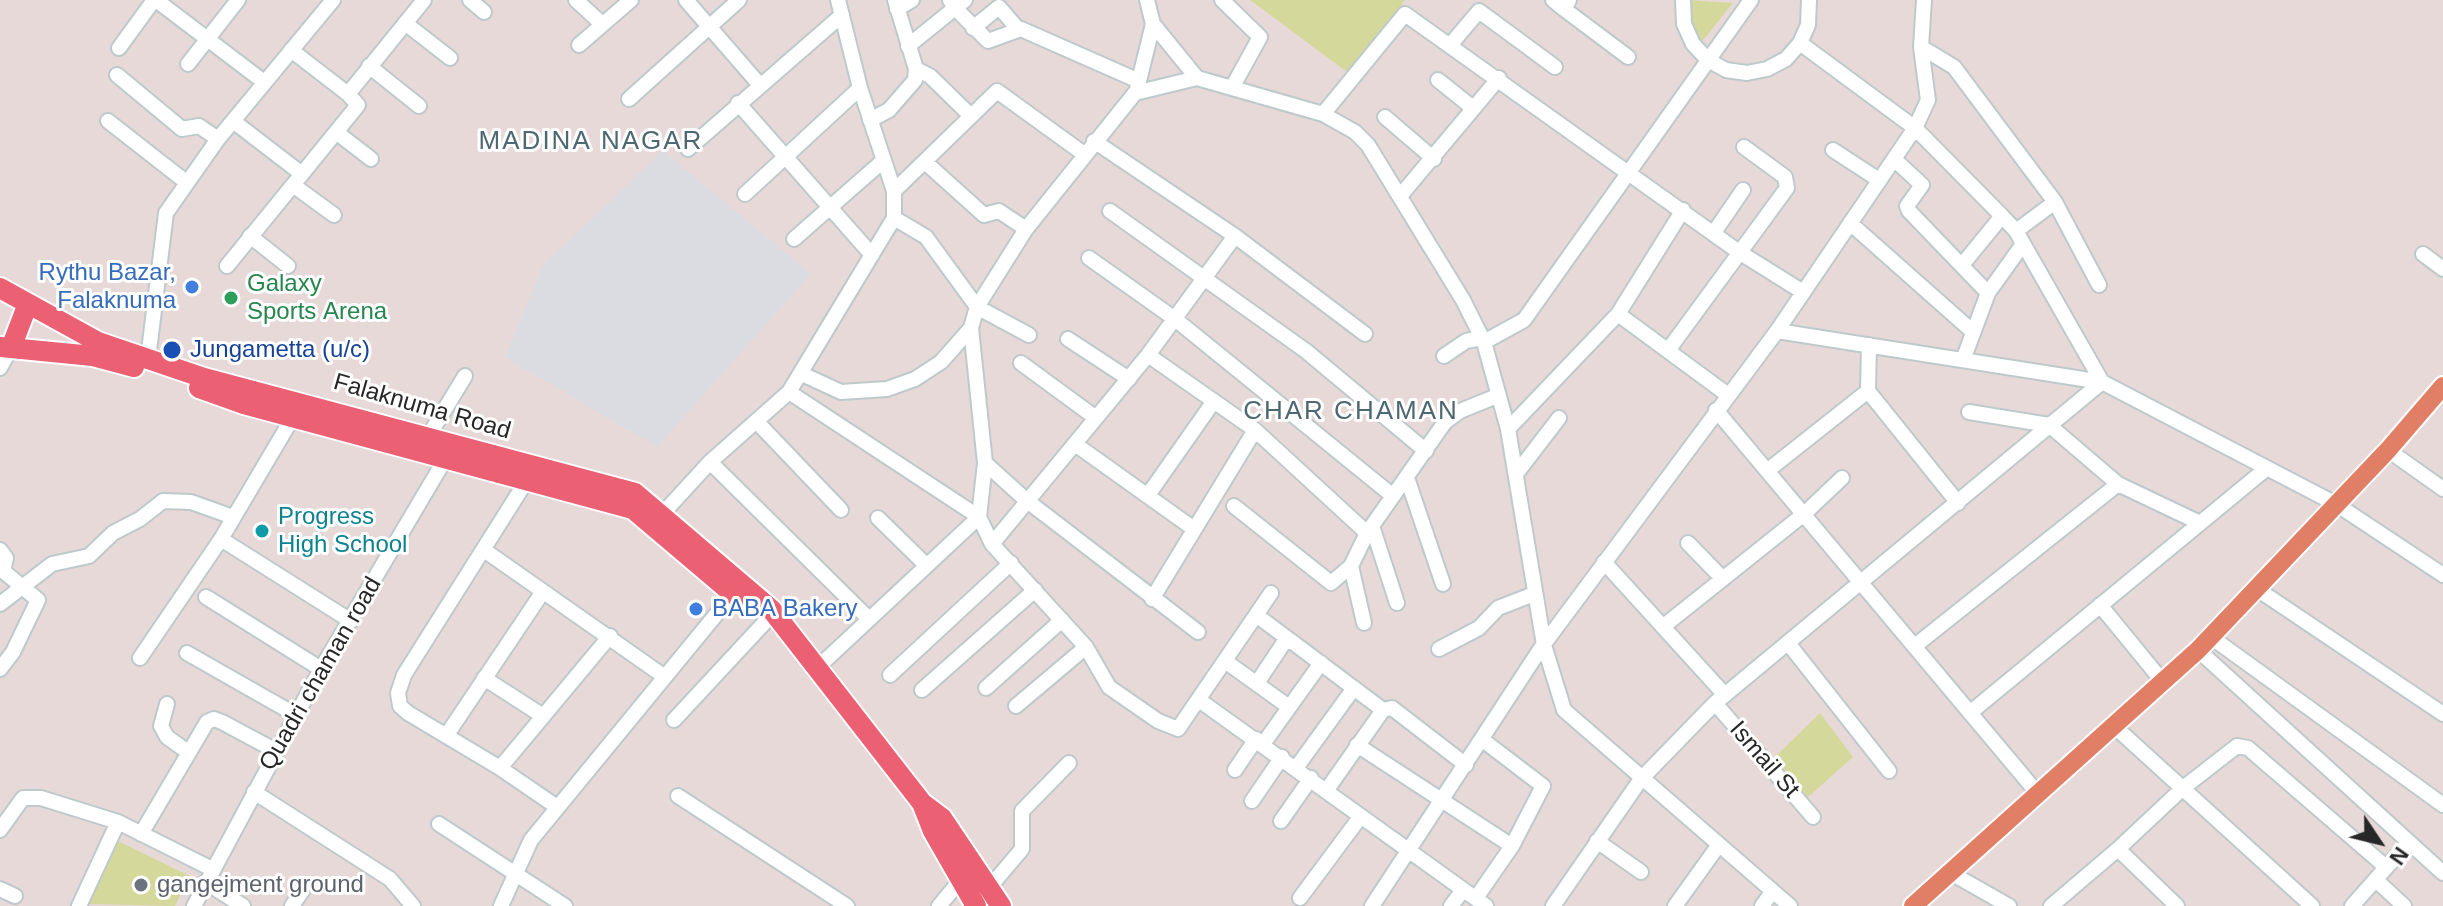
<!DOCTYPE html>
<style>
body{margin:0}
#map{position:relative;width:2443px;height:906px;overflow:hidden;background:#e8d9d9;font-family:Arial,sans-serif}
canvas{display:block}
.north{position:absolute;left:2339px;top:802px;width:80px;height:80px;-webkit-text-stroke:6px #fff;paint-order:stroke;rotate:125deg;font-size:22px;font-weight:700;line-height:32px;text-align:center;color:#272727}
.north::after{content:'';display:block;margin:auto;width:28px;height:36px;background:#272727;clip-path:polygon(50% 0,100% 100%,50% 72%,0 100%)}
</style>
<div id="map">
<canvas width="2443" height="906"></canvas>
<div class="north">N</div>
</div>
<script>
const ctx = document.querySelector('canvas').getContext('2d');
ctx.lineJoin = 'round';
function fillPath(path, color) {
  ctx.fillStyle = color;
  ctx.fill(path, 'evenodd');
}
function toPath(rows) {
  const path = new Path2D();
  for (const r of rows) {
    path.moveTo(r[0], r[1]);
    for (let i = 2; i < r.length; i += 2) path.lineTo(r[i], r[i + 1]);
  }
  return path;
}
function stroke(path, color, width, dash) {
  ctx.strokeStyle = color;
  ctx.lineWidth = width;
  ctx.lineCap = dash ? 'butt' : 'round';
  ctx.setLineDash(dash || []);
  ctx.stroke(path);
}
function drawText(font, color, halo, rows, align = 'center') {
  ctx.font = font + ' Arial,sans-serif';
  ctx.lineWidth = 6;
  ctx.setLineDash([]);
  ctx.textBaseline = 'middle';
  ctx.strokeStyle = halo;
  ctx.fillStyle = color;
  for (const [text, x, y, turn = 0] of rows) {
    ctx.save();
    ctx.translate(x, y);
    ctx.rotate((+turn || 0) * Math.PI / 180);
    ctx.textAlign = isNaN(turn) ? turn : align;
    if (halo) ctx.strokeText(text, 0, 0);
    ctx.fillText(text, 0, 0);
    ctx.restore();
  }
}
const industrial = toPath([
 [663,151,811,274,657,447,505,357,543,265]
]);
const green = toPath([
 [1250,0,1405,0,1351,75],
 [1689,0,1733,3,1700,44,1690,28],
 [1820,713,1853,757,1807,798,1775,757],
 [118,841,190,876,175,906,88,904]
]);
const minor = toPath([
 [156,0,264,82],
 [470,0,484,12],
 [576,0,602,24],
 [686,0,759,84],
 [965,0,955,8,988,41,1021,29,1139,81],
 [1147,0,1153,24,1197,78],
 [1222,0,1260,37,1233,86],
 [1553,0,1564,9,1569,0],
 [1683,0,1684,24,1693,44,1708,60,1726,70,1747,73,1767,69,1786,59,1800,43,1808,25,1809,0],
 [897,9,912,0],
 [1564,9,1628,57],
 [405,23,450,58],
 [973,28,999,7,1018,29],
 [1451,44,1479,11,1555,67],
 [579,45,631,0],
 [908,46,955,8,950,0],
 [1921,47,1954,67,2055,202,2099,285],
 [119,48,154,0],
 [291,50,348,94],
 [188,64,238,0],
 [369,66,419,106],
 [916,69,930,76,971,116],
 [117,75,182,129,199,126,218,139],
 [1438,80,1473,108],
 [1137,89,1153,24],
 [629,99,739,0],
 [738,103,872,255],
 [1323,114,1405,14,1739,252,1803,292],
 [1385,117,1434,159],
 [870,120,889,110,915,80,916,69,895,0],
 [108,121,186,182],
 [233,121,302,174],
 [336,132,371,159],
 [1094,141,1235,236,1365,334],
 [688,149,842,15],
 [1833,150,1879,180],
 [1894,159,1922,185,1907,206,1909,211,1988,293],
 [925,162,984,215,999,211,1026,229],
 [293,185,334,215],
 [894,191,997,91,1084,154],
 [745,194,860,88],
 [1401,195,1499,78],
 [1110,211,1306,351,1426,451],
 [894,218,926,237,977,307,1029,335],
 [1850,223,1972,331],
 [1715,231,1743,190],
 [2016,231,2055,202],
 [250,236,288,266],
 [794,239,884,160],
 [2423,254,2443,269],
 [1089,258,1175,319,1393,496],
 [1962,265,2002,216],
 [227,266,358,105,348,94,424,0],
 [1618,314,1728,395],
 [1777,331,2102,382,2336,504,2443,575],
 [1068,339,1129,379],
 [1484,342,1524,320,1751,0],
 [1869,345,1868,391,1958,503],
 [1669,349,1787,188,1785,177,1744,147],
 [1148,355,1255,430,1367,533],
 [1444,356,1466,341,1482,338],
 [148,359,166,213,218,139,333,0],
 [1963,360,1988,293,2023,244],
 [1021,363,1096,418],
 [0,368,11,348],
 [802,374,841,392,887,389,915,379,941,362,971,328,977,307,1026,229,1135,93,1197,78,1323,114,1355,132,1368,145,1463,300,1484,342,1508,429,1544,645,1564,710,1790,906],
 [789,392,979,517,992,544,1086,647,1109,687,1158,721,1178,729,1256,615,1287,638,1257,683],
 [1716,410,2039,795],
 [1969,412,2049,425,2118,484,2200,523],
 [757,422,841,510],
 [1508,429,1618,314,1683,210],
 [428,437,465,376],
 [1075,444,1194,529],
 [2388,450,2443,489],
 [710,462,868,618],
 [985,463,1026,500,1198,632],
 [1767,471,1868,391],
 [1516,474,1559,418],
 [1407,478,1443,584],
 [527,480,404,675,398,693,400,706,408,713,500,768,557,807],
 [1148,495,1214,401],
 [1234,506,1331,583,1351,566,1367,533,1445,422,1460,411,1497,396],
 [878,518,926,565],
 [655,522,710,462,789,392,894,218,894,191,860,88,838,0],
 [1372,526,1397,603],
 [221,539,351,621],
 [1688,543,1723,579],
 [992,544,1148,355,1235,236],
 [0,550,6,558,3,571,38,600,13,652,0,669],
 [484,550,665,677],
 [1604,562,1725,695],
 [1351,566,1364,623],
 [2257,589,2443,714],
 [206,597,321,669],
 [1152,599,1255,430],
 [0,604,52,564,89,556,113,533,140,519,163,501,191,502,233,517],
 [2100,605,2163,682],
 [1256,615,1271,593],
 [1665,625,1804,514,1842,478],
 [2211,637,2443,805],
 [1287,638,1383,710,1392,708,1466,765],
 [1788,643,1889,771],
 [1916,645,2118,484],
 [1439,649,1479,628,1498,608,1534,594],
 [2198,650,2443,873],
 [187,653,296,715],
 [140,658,221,539,293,417],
 [1225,661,1289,707],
 [816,669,979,517,985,463,971,328],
 [890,675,1011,563],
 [484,678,543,716],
 [986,688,1062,620],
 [922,690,1035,590],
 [1199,700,1486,906],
 [1715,703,1813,817],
 [167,704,161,726,167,737,188,752],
 [1016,706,1086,647],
 [1971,712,2267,468],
 [674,720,766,621],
 [2114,726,2312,906],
 [446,736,542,593],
 [1263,744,1321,663],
 [1357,745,1512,846],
 [500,768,610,636],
 [1296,768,1354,688],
 [1235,770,1256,739],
 [1326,791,1383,710],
 [254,792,390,879,413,906],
 [678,796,847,906],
 [1252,801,1282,757],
 [1281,821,1311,778],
 [439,824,565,906],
 [0,830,23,798,41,798,118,822,212,869],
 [141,834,207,722,214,719,222,722,276,751],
 [1597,841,1641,872],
 [2118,849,2177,906],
 [1951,873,2009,906],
 [2376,880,2404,906],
 [205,882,243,906],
 [989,888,1022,849,1022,811,1069,763],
 [0,889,15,896],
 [1300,898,1361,816],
 [1476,898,1512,846,1543,786,1484,741],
 [79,906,118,822],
 [194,906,321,669,450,451],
 [292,906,302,891],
 [501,906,531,840,733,594],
 [939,906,964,876],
 [1372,906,1541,648,1777,331,1915,128,1928,100,1921,47,1924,0],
 [1451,906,1463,890],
 [1553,906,1641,779,1715,703,2102,382,2016,231,2002,216,1915,128,1800,43],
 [1675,906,1718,846],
 [1762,906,1772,892],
 [2051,906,2118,849,2183,788,2237,746,2248,748,2386,867],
 [2352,906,2408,843]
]);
const major = toPath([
 [1913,906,2198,650,2388,450,2443,386]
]);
const highway = toPath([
 [0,288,98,342,204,378,635,493,771,609,922,803,942,818,1001,906],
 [0,347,93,356,134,367],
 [11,348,27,306],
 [199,388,244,404,633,509,744,603],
 [922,803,933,831,976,906]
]);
const markers = [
 [192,287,8,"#3f7fe0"],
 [231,298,8,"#2e9e5b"],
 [172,350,10,"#1a4fb4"],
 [262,531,8,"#0f9aa8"],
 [696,609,8,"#3f7fe0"],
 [141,885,8,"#6b7280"]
];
const shopNames = [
 ["Rythu Bazar,",176,273],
 ["Falaknuma",176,301],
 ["BABA Bakery",712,609,"left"]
];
const leisureNames = [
 ["Galaxy",247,284],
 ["Sports Arena",247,312]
];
const transitNames = [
 ["Jungametta (u/c)",190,350]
];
const streetNames = [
 ["Falaknuma Road",422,407,16],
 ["Quadri chaman road",321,674,-60],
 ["Ismail St",1764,760,49]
];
const cultureNames = [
 ["Progress",278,517],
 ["High School",278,545]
];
const worshipNames = [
 ["gangejment ground",157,885]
];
const neighbourhoodNames = [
 ["MADINA NAGAR",591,142],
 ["CHAR CHAMAN",1351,412]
];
fillPath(industrial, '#dadce1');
fillPath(green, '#d4d99b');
stroke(minor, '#bec9cc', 18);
stroke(major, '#fff', 22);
stroke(highway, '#fff', 24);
stroke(minor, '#fff', 14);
stroke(major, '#e07e66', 18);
stroke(highway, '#ec6073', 20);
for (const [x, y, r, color] of markers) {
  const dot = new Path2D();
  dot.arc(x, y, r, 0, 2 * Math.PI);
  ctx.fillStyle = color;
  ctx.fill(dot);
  stroke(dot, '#fff', 3);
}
drawText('24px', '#366cbe', '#fff', shopNames, 'right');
drawText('24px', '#27864d', '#fff', leisureNames, 'left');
drawText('24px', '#164399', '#fff', transitNames, 'left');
drawText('24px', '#272727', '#fff', streetNames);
drawText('24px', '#0d838f', '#fff', cultureNames, 'left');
drawText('24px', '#5b616d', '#fff', worshipNames, 'left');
ctx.letterSpacing = '2px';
drawText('26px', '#4d6872', '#fff', neighbourhoodNames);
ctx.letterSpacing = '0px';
</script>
